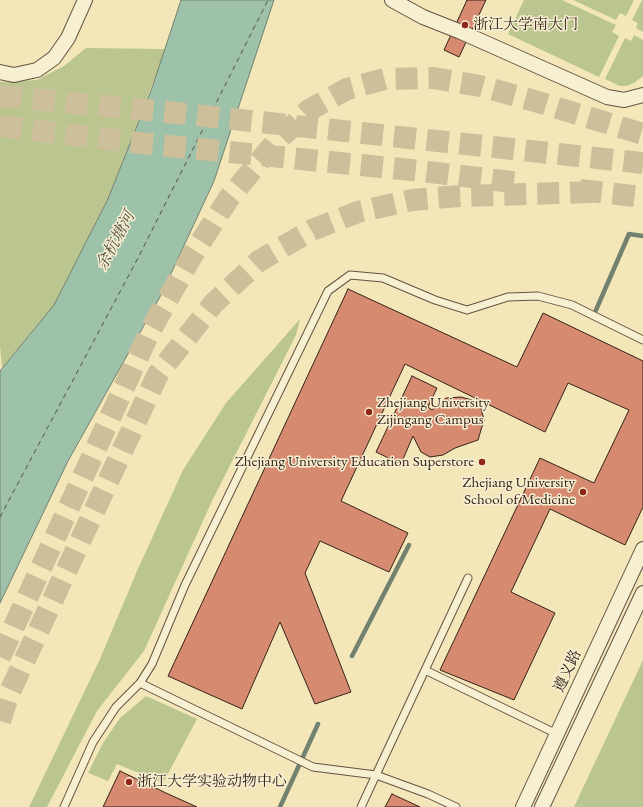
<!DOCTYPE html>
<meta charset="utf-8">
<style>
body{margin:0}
canvas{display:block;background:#f3e7ba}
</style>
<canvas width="643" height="807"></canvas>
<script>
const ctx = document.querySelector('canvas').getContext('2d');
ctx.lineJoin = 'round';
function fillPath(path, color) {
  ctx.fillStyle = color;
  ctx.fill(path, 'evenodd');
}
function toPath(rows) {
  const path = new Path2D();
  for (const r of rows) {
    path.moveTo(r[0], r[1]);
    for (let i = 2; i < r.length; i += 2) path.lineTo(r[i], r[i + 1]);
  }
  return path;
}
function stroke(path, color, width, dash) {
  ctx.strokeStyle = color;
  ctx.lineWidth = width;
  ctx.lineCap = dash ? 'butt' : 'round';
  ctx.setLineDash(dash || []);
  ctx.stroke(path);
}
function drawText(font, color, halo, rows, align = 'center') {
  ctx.font = font + ' "EB Garamond","Noto Serif SC",serif';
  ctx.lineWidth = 3;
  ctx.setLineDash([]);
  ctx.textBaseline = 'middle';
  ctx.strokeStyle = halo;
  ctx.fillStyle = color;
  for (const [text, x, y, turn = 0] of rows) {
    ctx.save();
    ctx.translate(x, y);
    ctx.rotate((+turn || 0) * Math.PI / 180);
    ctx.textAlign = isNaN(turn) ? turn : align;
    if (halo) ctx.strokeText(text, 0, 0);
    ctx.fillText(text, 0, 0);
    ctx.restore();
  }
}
const green = toPath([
 [524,0,562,0,616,25,612,32,619,36,599,77,508,34],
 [573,0,634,0,626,16,620,13,616,20],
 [642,0,643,0,643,32,636,28,638,23,632,20],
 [634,35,643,40,643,76,634,83,627,86,620,86,605,79,625,38,631,41],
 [86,48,166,49,108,199,54,305,2,368,0,345,0,82,37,80,64,66],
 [300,319,296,335,212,501,144,651,97,711,47,807,29,807,100,659,137,571,183,470,226,403],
 [643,660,643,807,574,807],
 [146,696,197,719,163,783,117,764,108,781,88,773,103,743,120,718]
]);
const water = toPath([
 [181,0,274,0,214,181,161,295,68,461,0,603,0,371,54,305,108,199,152,88,181,0]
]);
const stream = toPath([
 [596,310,629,234,643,236],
 [352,656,409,545],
 [280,807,318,724]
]);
const ferry = toPath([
 [0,517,138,258,268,0]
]);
const building = toPath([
 [467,0,486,0,459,57,444,50,467,0],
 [348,289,517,367,543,313,643,361,643,507,625,545,550,509,511,592,555,613,514,700,440,670,540,458,594,483,629,410,568,383,545,432,405,364,341,501,408,533,389,572,320,541,305,573,351,692,315,704,280,622,242,709,168,676,348,289],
 [412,376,437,388,428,407,432,410,446,398,461,397,472,400,481,408,484,420,478,440,455,448,443,455,430,457,421,452,413,436,401,464,376,452,412,376],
 [120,771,166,793,197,807,103,807,120,771],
 [392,794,420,807,385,807,392,794]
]);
const trunkTunnel = toPath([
 [0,96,157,111,643,163],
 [0,126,149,144,421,171,520,183],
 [580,190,643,197],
 [0,657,149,333,193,254,229,198,274,144,309,110,347,89,385,79,433,78,480,86,528,99,643,134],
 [0,721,8,696,158,374,213,304,259,261,312,230,358,212,412,200,460,196,595,192]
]);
const service = toPath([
 [425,670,557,734],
 [140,683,313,767,376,775,428,794,456,807],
 [64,807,93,742,116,707,140,683,152,664,185,585,328,291,350,275,383,278,435,300,467,310,508,297,538,296,572,305,643,340],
 [361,807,468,578]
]);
const minor = toPath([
 [392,0,423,17,461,32,607,97,624,100,643,95],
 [0,72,14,75,37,70,54,58,68,38,85,0],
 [523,807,643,549],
 [542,807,643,593]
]);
const markers = [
 [465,25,4,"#8f2418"],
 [369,412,4,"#8f2418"],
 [482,462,4,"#8f2418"],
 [583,492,4,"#8f2418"],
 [129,782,4,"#8f2418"]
];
const poiNames = [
 ["浙江大学南大门",473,25],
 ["Zhejiang University",377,403],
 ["Zijingang Campus",377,420],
 ["Zhejiang University Education Superstore",474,462,"right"],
 ["Zhejiang University",575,483,"right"],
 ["School of Medicine",575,500,"right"],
 ["浙江大学实验动物中心",137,782]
];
const streetNames = [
 ["遵义路",568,671,-65]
];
const waterNames = [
 ["余杭塘河",116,241,-62]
];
fillPath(green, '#bbc58f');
fillPath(water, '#9dc1a9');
stroke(water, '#73816f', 1);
stroke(stream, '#73816f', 4.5);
stroke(ferry, '#545144', 1, [5, 4]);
fillPath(building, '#d68b71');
stroke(building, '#352119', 1);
stroke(trunkTunnel, '#cdbf9a', 22, [22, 11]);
stroke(service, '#645241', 9);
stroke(minor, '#645241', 16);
stroke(service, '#f7efd2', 7);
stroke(minor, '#f7efd2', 14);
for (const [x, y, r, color] of markers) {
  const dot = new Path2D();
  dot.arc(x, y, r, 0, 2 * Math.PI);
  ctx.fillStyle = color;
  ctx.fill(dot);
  stroke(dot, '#f7efd2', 1.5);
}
drawText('15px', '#352119', '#f7efd2', poiNames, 'left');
drawText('15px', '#352119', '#f7efd2', streetNames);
drawText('italic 16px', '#545144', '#f7efd2', waterNames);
</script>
